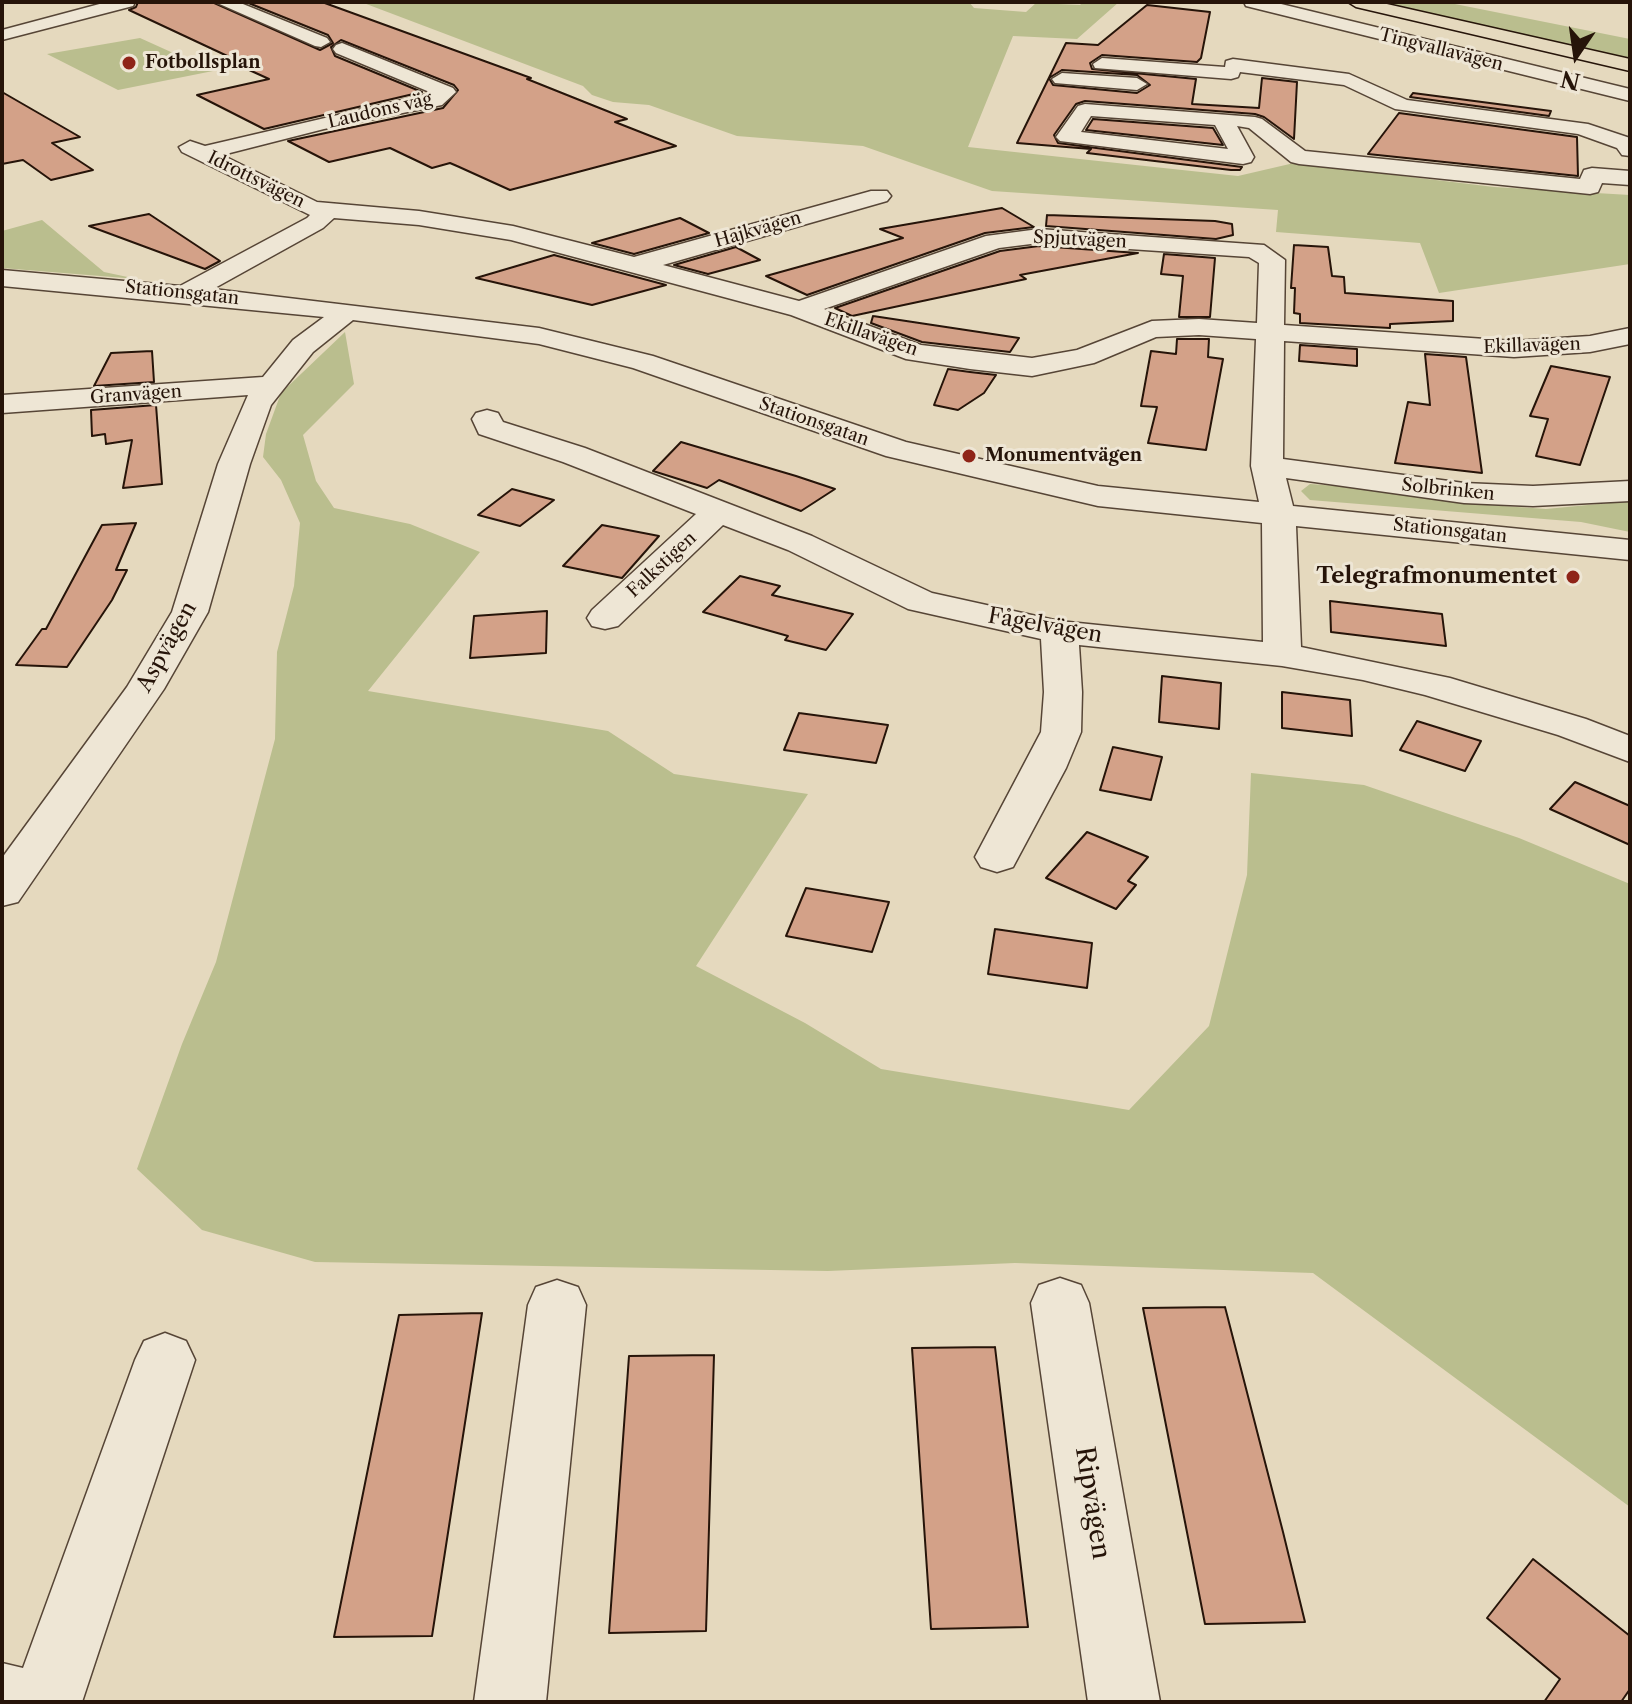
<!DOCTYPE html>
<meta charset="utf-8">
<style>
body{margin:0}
#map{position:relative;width:1632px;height:1704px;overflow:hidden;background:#e5d9be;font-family:"Libre Caslon Text",serif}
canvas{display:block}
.frame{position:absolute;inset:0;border:4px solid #261409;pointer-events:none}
.north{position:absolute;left:1536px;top:16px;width:80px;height:80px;-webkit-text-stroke:6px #eee6d5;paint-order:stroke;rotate:193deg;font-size:22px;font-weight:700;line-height:32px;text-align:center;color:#261409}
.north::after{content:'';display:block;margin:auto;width:28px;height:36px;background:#261409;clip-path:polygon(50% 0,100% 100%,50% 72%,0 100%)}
</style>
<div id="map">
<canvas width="1632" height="1704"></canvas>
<div class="frame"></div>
<div class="north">N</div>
</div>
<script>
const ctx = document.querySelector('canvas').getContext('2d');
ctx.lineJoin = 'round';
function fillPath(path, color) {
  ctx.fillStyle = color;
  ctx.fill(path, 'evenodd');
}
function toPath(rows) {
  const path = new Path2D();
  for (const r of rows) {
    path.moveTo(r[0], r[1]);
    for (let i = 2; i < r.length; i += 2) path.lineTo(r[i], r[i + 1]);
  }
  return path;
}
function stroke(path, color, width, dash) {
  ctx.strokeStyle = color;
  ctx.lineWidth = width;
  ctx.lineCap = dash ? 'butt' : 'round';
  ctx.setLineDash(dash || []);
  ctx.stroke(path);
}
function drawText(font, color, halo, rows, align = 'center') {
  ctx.font = font + ' "Libre Caslon Text",serif';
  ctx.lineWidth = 6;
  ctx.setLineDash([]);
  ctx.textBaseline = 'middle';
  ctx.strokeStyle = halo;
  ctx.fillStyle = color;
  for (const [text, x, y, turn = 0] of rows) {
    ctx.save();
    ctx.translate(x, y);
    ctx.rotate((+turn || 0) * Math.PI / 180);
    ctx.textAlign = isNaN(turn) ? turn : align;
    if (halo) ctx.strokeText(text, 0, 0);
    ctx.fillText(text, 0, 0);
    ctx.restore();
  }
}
const green = toPath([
 [361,2,969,2,974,8,1026,12,1036,3,1080,5,1083,2,1119,2,1077,39,1013,36,968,147,1238,176,1294,163,1494,187,1630,195,1630,264,1439,293,1420,243,1276,232,1278,210,992,191,863,146,737,136,649,105,613,102,592,95,583,86],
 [1376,2,1445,2,1630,39,1630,58],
 [140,38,213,71,118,90,47,54],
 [42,220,104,272,137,279,2,268,2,231],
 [345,332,354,384,303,435,316,481,334,508,410,524,480,552,368,691,608,731,674,774,808,794,696,966,805,1023,881,1069,1129,1110,1209,1026,1247,875,1251,773,1364,785,1519,838,1630,884,1630,1507,1313,1273,1015,1263,828,1271,315,1262,202,1230,137,1169,182,1044,216,962,275,739,277,652,294,586,300,523,281,480,263,457,266,434,281,393],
 [1310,484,1391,490,1474,504,1546,509,1630,501,1630,532,1581,522,1310,500,1301,491]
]);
const building = toPath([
 [138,2,212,2,320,50,333,43,328,35,246,2,322,2,531,78,527,79,627,119,615,122,676,146,510,190,457,166,450,163,432,168,390,148,329,162,288,141,443,108,458,90,454,85,341,40,331,47,335,56,422,92,264,129,197,95,269,79,247,69,253,68,129,10,136,7,138,2],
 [1147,5,1210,12,1201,58,1197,62,1102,55,1090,63,1092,69,1196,79,1192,104,1259,108,1262,78,1297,82,1294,139,1264,117,1255,114,1085,101,1076,104,1054,135,1058,143,1242,167,1240,170,1231,170,1087,153,1091,149,1017,143,1066,43,1098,45,1147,5],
 [1062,70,1137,75,1150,85,1137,93,1053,85,1049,78,1062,70],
 [2,92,80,137,52,143,93,170,51,180,23,160,2,164,2,92],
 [1413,93,1551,111,1549,116,1410,97,1413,93],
 [1399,113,1577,137,1578,176,1368,154,1399,113],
 [1093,119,1213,128,1223,145,1086,130,1093,119],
 [1002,208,1034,227,985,233,807,295,766,276,903,238,880,229,1002,208],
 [149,214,220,261,205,269,89,226,149,214],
 [1047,215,1215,221,1232,224,1233,235,1216,239,1046,226,1047,215],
 [680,218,709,233,634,254,592,243,680,218],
 [1294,245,1328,247,1332,276,1344,277,1345,293,1453,301,1453,321,1390,324,1390,328,1300,323,1300,314,1294,313,1295,288,1291,288,1294,245],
 [1039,246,1138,253,1020,275,1026,279,852,316,835,308,1000,251,1039,246],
 [736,247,760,260,708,274,674,265,736,247],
 [1164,254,1215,258,1210,317,1179,317,1183,276,1161,274,1164,254],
 [554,255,666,285,592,305,476,278,554,255],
 [873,316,1019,338,1010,352,922,342,871,323,873,316],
 [1177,339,1209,339,1208,357,1223,359,1206,450,1148,443,1157,407,1141,406,1151,351,1176,354,1177,339],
 [1300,345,1357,349,1357,366,1299,361,1300,345],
 [152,351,154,382,94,386,111,353,152,351],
 [1425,354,1466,357,1482,473,1395,463,1408,402,1430,405,1425,354],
 [1551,366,1610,377,1580,465,1536,456,1548,419,1530,416,1551,366],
 [948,369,970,372,996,375,984,393,958,410,934,405,948,369],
 [156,405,162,484,123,488,132,440,106,444,105,434,92,436,91,410,156,405],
 [681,442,796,476,835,489,801,511,719,480,707,488,653,471,681,442],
 [512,489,554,500,520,526,478,515,512,489],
 [136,523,116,570,127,570,112,600,67,667,16,665,42,629,46,629,102,525,136,523],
 [602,525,659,536,622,578,563,566,602,525],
 [740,576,780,586,772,595,853,614,826,650,785,640,788,636,703,612,740,576],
 [1330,601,1442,614,1446,646,1331,632,1330,601],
 [547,611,546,653,470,658,474,616,547,611],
 [1162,676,1221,683,1219,729,1159,722,1162,676],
 [1282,692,1350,700,1352,736,1282,728,1282,692],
 [799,713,888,725,876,763,784,750,799,713],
 [1417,721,1481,741,1465,771,1400,750,1417,721],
 [1113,747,1162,757,1151,800,1100,790,1113,747],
 [1575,782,1630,806,1630,845,1550,809,1575,782],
 [1087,832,1148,857,1128,881,1136,885,1116,909,1046,878,1087,832],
 [806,888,889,902,872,952,786,936,806,888],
 [995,929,1092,943,1087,988,988,974,995,929],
 [1225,1307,1283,1532,1305,1622,1205,1624,1143,1308,1225,1307],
 [482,1313,432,1636,334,1637,399,1315,482,1313],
 [995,1347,1028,1627,931,1629,912,1348,995,1347],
 [714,1355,706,1631,609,1633,629,1356,714,1355],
 [1533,1559,1630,1636,1630,1689,1621,1702,1544,1702,1560,1679,1487,1618,1533,1559]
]);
const minor = toPath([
 [107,2,135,2,133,6,2,40,2,30,107,2],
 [215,2,238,2,327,38,330,42,321,47,315,46,215,2],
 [1244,2,1273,2,1630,89,1630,101,1246,6,1244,2],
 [342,43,453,88,456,92,442,105,324,129,222,155,317,202,419,211,513,226,634,257,871,191,887,191,891,196,887,201,663,265,799,301,986,236,1039,229,1264,245,1285,260,1284,325,1514,341,1590,336,1630,328,1630,344,1590,352,1514,357,1284,341,1283,459,1464,483,1533,486,1630,481,1630,501,1533,506,1464,503,1286,478,1293,506,1630,540,1630,560,1296,526,1301,647,1450,678,1586,719,1630,736,1630,762,1558,735,1425,695,1363,680,1282,666,1079,645,1082,692,1081,732,1066,768,1013,867,997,872,981,867,975,857,1041,732,1044,692,1041,639,908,609,788,550,723,525,618,626,605,629,592,626,587,618,592,610,696,514,563,462,479,434,472,419,476,413,487,410,498,413,503,422,585,448,812,536,932,593,1059,621,1263,642,1262,523,1098,506,886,456,633,368,539,344,353,320,313,352,271,405,250,464,208,612,164,689,18,902,2,906,2,858,127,687,172,612,218,464,248,395,2,413,2,395,263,377,293,340,324,317,2,286,2,270,180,286,307,218,310,215,182,152,179,147,190,141,205,146,432,93,336,53,333,49,336,45,342,43],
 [334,218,419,225,511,240,791,315,906,359,970,369,1032,376,1094,363,1156,337,1199,335,1256,339,1251,466,1259,502,1098,486,906,442,653,356,539,328,213,289,323,228,334,218],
 [1039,243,1249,257,1259,263,1257,323,1199,319,1152,321,1077,350,1032,358,921,345,824,309,999,248,1039,243],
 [1102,58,1225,67,1226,61,1233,59,1349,74,1407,100,1588,124,1630,138,1630,156,1622,155,1617,148,1578,134,1395,109,1344,85,1240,72,1238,77,1231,79,1095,68,1093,64,1102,58],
 [1062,73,1137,78,1147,84,1137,90,1055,83,1052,79,1062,73],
 [1085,104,1255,117,1262,119,1305,151,1580,179,1584,170,1592,168,1630,171,1630,185,1602,183,1598,192,1590,194,1299,164,1291,162,1249,128,1237,126,1254,157,1251,162,1243,164,1060,141,1056,137,1078,106,1085,104],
 [1091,116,1215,125,1228,149,1081,132,1091,116],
 [1060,1278,1081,1285,1089,1303,1160,1702,1088,1702,1031,1303,1039,1285,1060,1278],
 [557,1280,578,1287,586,1305,546,1702,474,1702,528,1305,536,1287,557,1280],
 [165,1333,186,1341,195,1360,82,1702,2,1702,2,1663,23,1668,135,1360,144,1341,165,1333]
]);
const major = toPath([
 [1348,2,1378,2,1630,59,1630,71,1356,7,1348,2]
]);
const markers = [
 [129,63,8,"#8f2418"],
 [969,456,8,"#8f2418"],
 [1573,577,8,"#8f2418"]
];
const farStreetnames = [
 ["Tingvallavägen",1441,50,14],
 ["Laudons väg",380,111,-13],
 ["Idrottsvägen",256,180,26],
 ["Hajkvägen",758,230,-16],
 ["Spjutvägen",1080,240,3],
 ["Stationsgatan",182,293,6],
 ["Ekillavägen",871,335,19],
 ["Ekillavägen",1532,346,-2],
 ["Granvägen",136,395,-4],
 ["Stationsgatan",814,422,19],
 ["Solbrinken",1448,490,6],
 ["Stationsgatan",1450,531,6],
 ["Falkstigen",662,565,-43]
];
const farPoinames = [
 ["Fotbollsplan",145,63],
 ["Monumentvägen",985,456]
];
const poiNames = [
 ["Telegrafmonumentet",1557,577]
];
const streetNames = [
 ["Fågelvägen",1045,626,10],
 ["Aspvägen",167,647,-61]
];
const nearStreetnames = [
 ["Ripvägen",1092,1503,81]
];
fillPath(green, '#babe8e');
fillPath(building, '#d3a188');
stroke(building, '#261409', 2);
stroke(minor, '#564536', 3);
stroke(major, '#261409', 3);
fillPath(minor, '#eee6d5');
fillPath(major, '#e5d9be');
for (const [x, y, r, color] of markers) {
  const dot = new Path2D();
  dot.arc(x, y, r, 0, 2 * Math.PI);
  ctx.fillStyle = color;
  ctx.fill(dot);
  stroke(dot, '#eee6d5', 3);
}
drawText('18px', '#261409', '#eee6d5', farStreetnames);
drawText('bold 18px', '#261409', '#eee6d5', farPoinames, 'left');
drawText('bold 22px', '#261409', '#eee6d5', poiNames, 'right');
drawText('22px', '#261409', '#eee6d5', streetNames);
drawText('26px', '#261409', '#eee6d5', nearStreetnames);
</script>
